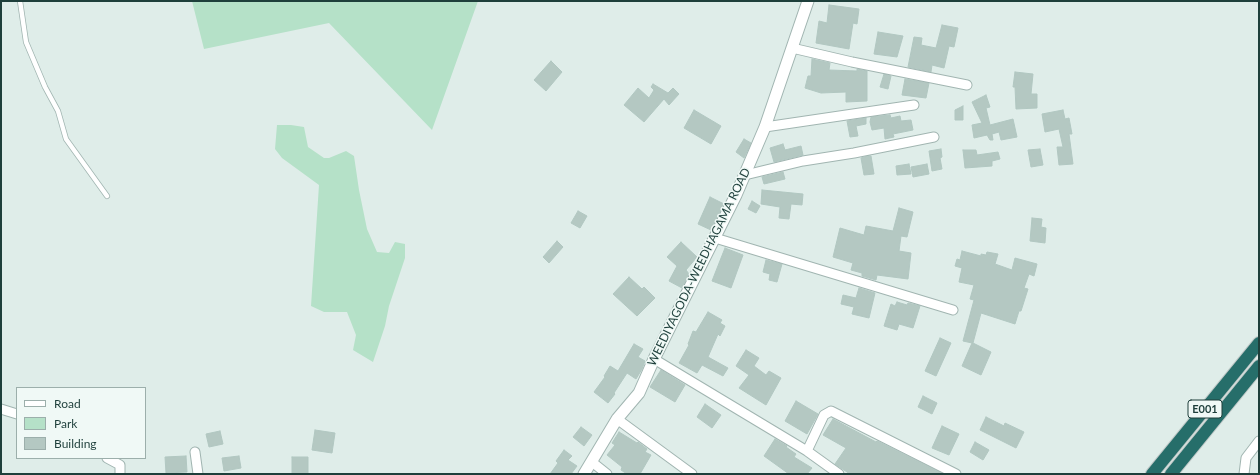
<!DOCTYPE html>
<style>
body{margin:0}
#map{position:relative;width:1260px;height:475px;overflow:hidden;background:#dfede9;font-family:Lato,sans-serif}
canvas{display:block}
.frame{position:absolute;inset:0;border:2px solid #1e3f3b;pointer-events:none}
.legend{position:absolute;left:16px;top:387px;width:130px;height:72px;box-sizing:border-box;background:#f0f9f6;border:1px solid #9cafab;margin:0;padding:5px 7px;list-style:none;font-size:12px;color:#1e3f3b}
.legend li{display:flex;align-items:center;gap:8px;height:20px}
.legend b{width:20px;border:1px solid #9cafab}
</style>
<div id="map">
<canvas width="1260" height="475"></canvas>
<div class="frame"></div>
<ul class="legend">
<li><b style="height:5px;background:#fff"></b>Road</li>
<li><b style="height:11px;background:#b5e1c8"></b>Park</li>
<li><b style="height:11px;background:#b4c8c2"></b>Building</li>
</ul>
</div>
<script>
const ctx = document.querySelector('canvas').getContext('2d');
ctx.lineJoin = 'round';
function fillPath(path, color) {
  ctx.fillStyle = color;
  ctx.fill(path, 'evenodd');
}
function toPath(rows) {
  const path = new Path2D();
  for (const r of rows) {
    path.moveTo(r[0], r[1]);
    for (let i = 2; i < r.length; i += 2) path.lineTo(r[i], r[i + 1]);
  }
  return path;
}
function stroke(path, color, width, dash) {
  ctx.strokeStyle = color;
  ctx.lineWidth = width;
  ctx.lineCap = dash ? 'butt' : 'round';
  ctx.setLineDash(dash || []);
  ctx.stroke(path);
}
function drawText(font, color, halo, rows, align = 'center') {
  ctx.font = font + ' Lato,sans-serif';
  ctx.lineWidth = 3;
  ctx.setLineDash([]);
  ctx.textBaseline = 'middle';
  ctx.strokeStyle = halo;
  ctx.fillStyle = color;
  for (const [text, x, y, turn = 0] of rows) {
    ctx.save();
    ctx.translate(x, y);
    ctx.rotate((+turn || 0) * Math.PI / 180);
    ctx.textAlign = isNaN(turn) ? turn : align;
    if (halo) ctx.strokeText(text, 0, 0);
    ctx.fillText(text, 0, 0);
    ctx.restore();
  }
}
const green = toPath([
 [192,1,478,1,432,130,329,23,204,49],
 [277,125,291,125,304,127,308,147,324,158,329,158,346,151,354,156,359,190,367,229,377,252,389,253,395,242,405,244,405,258,389,306,385,326,373,362,353,350,356,335,347,312,324,312,311,306,319,185,282,158,275,149]
]);
const building = toPath([
 [829,5,859,9,857,24,853,23,849,49,816,43,819,21,827,23,829,5],
 [942,25,958,28,954,47,949,46,944,68,932,65,931,72,908,67,914,37,922,38,921,45,936,48,942,25],
 [878,32,903,36,897,57,874,54,878,32],
 [812,59,830,63,829,70,857,71,857,69,867,71,867,101,846,102,846,92,821,93,805,88,808,76,811,76,812,59],
 [551,61,562,72,546,91,534,80,551,61],
 [1015,72,1033,74,1031,94,1037,94,1037,108,1016,109,1015,87,1013,87,1015,72],
 [884,74,891,76,888,89,880,87,884,74],
 [905,79,929,83,926,98,902,95,905,79],
 [653,84,668,93,673,88,679,94,669,105,664,99,644,122,624,105,638,88,649,98,654,90,651,87,653,84],
 [986,95,990,107,986,108,990,125,1013,119,1017,137,1001,140,999,132,992,134,993,140,990,140,987,135,974,138,972,125,982,123,972,102,986,95],
 [963,106,963,120,955,120,955,110,963,106],
 [694,110,721,126,711,144,684,128,694,110],
 [1063,110,1065,119,1069,118,1072,134,1069,134,1073,164,1059,165,1057,147,1063,147,1059,129,1045,132,1042,114,1063,110],
 [890,115,891,118,900,116,901,121,911,120,913,130,893,134,894,137,885,139,884,128,872,130,870,122,871,117,890,115],
 [866,118,866,124,856,126,858,136,850,137,847,121,866,118],
 [744,139,751,143,744,158,736,152,744,139],
 [783,144,785,150,801,146,803,155,774,162,770,148,783,144],
 [941,149,942,157,940,158,942,169,932,171,929,151,941,149],
 [1040,149,1043,165,1031,167,1028,150,1040,149],
 [963,150,976,150,977,155,998,152,1000,159,992,161,992,166,965,168,963,150],
 [868,156,871,156,874,174,864,175,861,158,868,156],
 [909,164,911,174,897,175,896,166,909,164],
 [927,164,929,174,913,177,911,167,927,164],
 [783,172,785,179,764,184,762,177,783,172],
 [762,190,803,194,802,205,791,204,789,219,779,218,780,207,761,204,762,190],
 [710,197,724,204,711,230,698,224,710,197],
 [752,201,760,206,756,213,748,209,752,201],
 [899,208,913,212,907,237,901,236,899,251,911,253,908,279,877,275,876,280,862,276,862,273,851,270,853,263,833,257,840,228,864,235,866,226,893,231,899,208],
 [578,211,587,216,580,228,571,223,578,211],
 [1032,218,1042,219,1041,227,1046,228,1045,243,1030,241,1032,218],
 [557,241,563,247,549,263,543,257,557,241],
 [681,242,697,257,686,270,689,274,682,288,669,281,677,266,667,257,681,242],
 [725,248,743,255,731,288,712,281,725,248],
 [962,251,981,256,981,254,986,255,987,252,998,254,995,264,1012,270,1015,258,1037,264,1034,276,1029,274,1024,288,1028,289,1021,311,1019,311,1015,324,981,313,973,343,991,352,981,375,962,366,972,343,963,341,974,300,970,299,974,285,959,282,962,268,955,266,957,259,960,260,962,251],
 [766,260,782,264,777,282,769,280,770,274,763,272,766,260],
 [629,277,642,289,644,287,655,298,637,316,613,294,629,277],
 [859,288,875,293,869,318,852,314,854,307,841,304,843,295,856,298,859,288],
 [897,302,907,305,908,303,920,306,913,328,899,324,897,330,884,326,891,304,895,306,897,302],
 [708,312,722,320,720,323,725,326,720,336,718,334,708,357,728,368,723,376,702,365,697,373,679,363,689,345,688,344,693,331,696,332,708,312],
 [940,338,951,343,936,376,925,371,940,338],
 [634,344,643,349,638,357,645,361,642,369,636,379,627,373,614,393,615,394,608,403,594,392,605,377,604,376,610,366,618,371,634,344],
 [746,350,759,358,754,366,766,375,769,371,781,378,766,405,739,388,749,375,736,366,746,350],
 [661,370,685,385,675,402,650,387,661,370],
 [923,396,937,403,932,414,918,407,923,396],
 [796,401,818,414,807,434,785,421,796,401],
 [705,404,721,415,712,428,697,417,705,404],
 [986,417,1004,426,1005,423,1024,432,1016,448,980,430,986,417],
 [833,419,876,442,877,441,943,474,850,474,835,464,846,448,823,435,833,419],
 [942,426,959,434,949,455,932,448,942,426],
 [581,427,592,435,584,446,573,437,581,427],
 [315,430,335,433,332,453,312,450,315,430],
 [220,431,223,444,209,447,206,434,220,431],
 [619,432,637,443,638,442,647,449,645,452,651,455,640,474,627,474,621,470,622,467,607,455,615,445,612,443,619,432],
 [775,439,787,446,786,447,796,454,794,457,812,468,807,474,789,474,764,456,775,439],
 [975,442,989,450,983,460,970,452,975,442],
 [564,450,572,456,568,460,577,466,571,474,550,474,558,463,556,461,564,450],
 [186,456,187,472,166,473,165,457,186,456],
 [239,456,241,468,224,471,222,458,239,456],
 [292,457,308,457,308,474,292,474,292,457]
]);
const service = toPath([
 [20,1,26,42,45,87,58,111,66,139,107,196]
]);
const minor = toPath([
 [792,48,852,62,967,85],
 [765,127,914,105],
 [745,175,803,161,854,153,934,137],
 [715,238,953,310],
 [654,359,807,451,839,474],
 [1,409,17,414],
 [617,419,692,474],
 [807,451,824,415,831,411,956,474],
 [195,452,198,474],
 [107,458,120,465,120,474],
 [592,462,607,474],
 [1244,474,1246,458,1259,441]
]);
const tertiary = toPath([
 [584,474,617,419,639,393,654,359,736,195,765,127,808,1]
]);
const motorway = toPath([
 [1152,474,1259,343],
 [1171,474,1259,366]
]);
const shields = [
 [1205,409,34]
];
const shieldNames = [
 ["E001",1205,409]
];
const streetNames = [
 ["WEEDIYAGODA-WEEDHAGAMA ROAD",699,267,-64]
];
fillPath(green, '#b5e1c8');
fillPath(building, '#b4c8c2');
stroke(building, '#b1c7c1', 1);
stroke(service, '#a1b5b1', 6);
stroke(minor, '#a1b5b1', 11);
stroke(tertiary, '#a1b5b1', 13);
stroke(motorway, '#c0c9c8', 14);
stroke(service, '#fff', 4.5);
stroke(minor, '#fff', 9);
stroke(tertiary, '#fff', 11);
stroke(motorway, '#266e6a', 12);
for (const [x, y, w] of shields) {
  const box = new Path2D();
  box.roundRect(x - w / 2, y - 9, w, 18, 3);
  ctx.fillStyle = '#f0f9f6';
  ctx.fill(box);
  stroke(box, '#1e3f3b', 1);
}
drawText('bold 11px', '#1e3f3b', null, shieldNames);
drawText('12px', '#1e3f3b', '#f0f9f6', streetNames);
</script>
